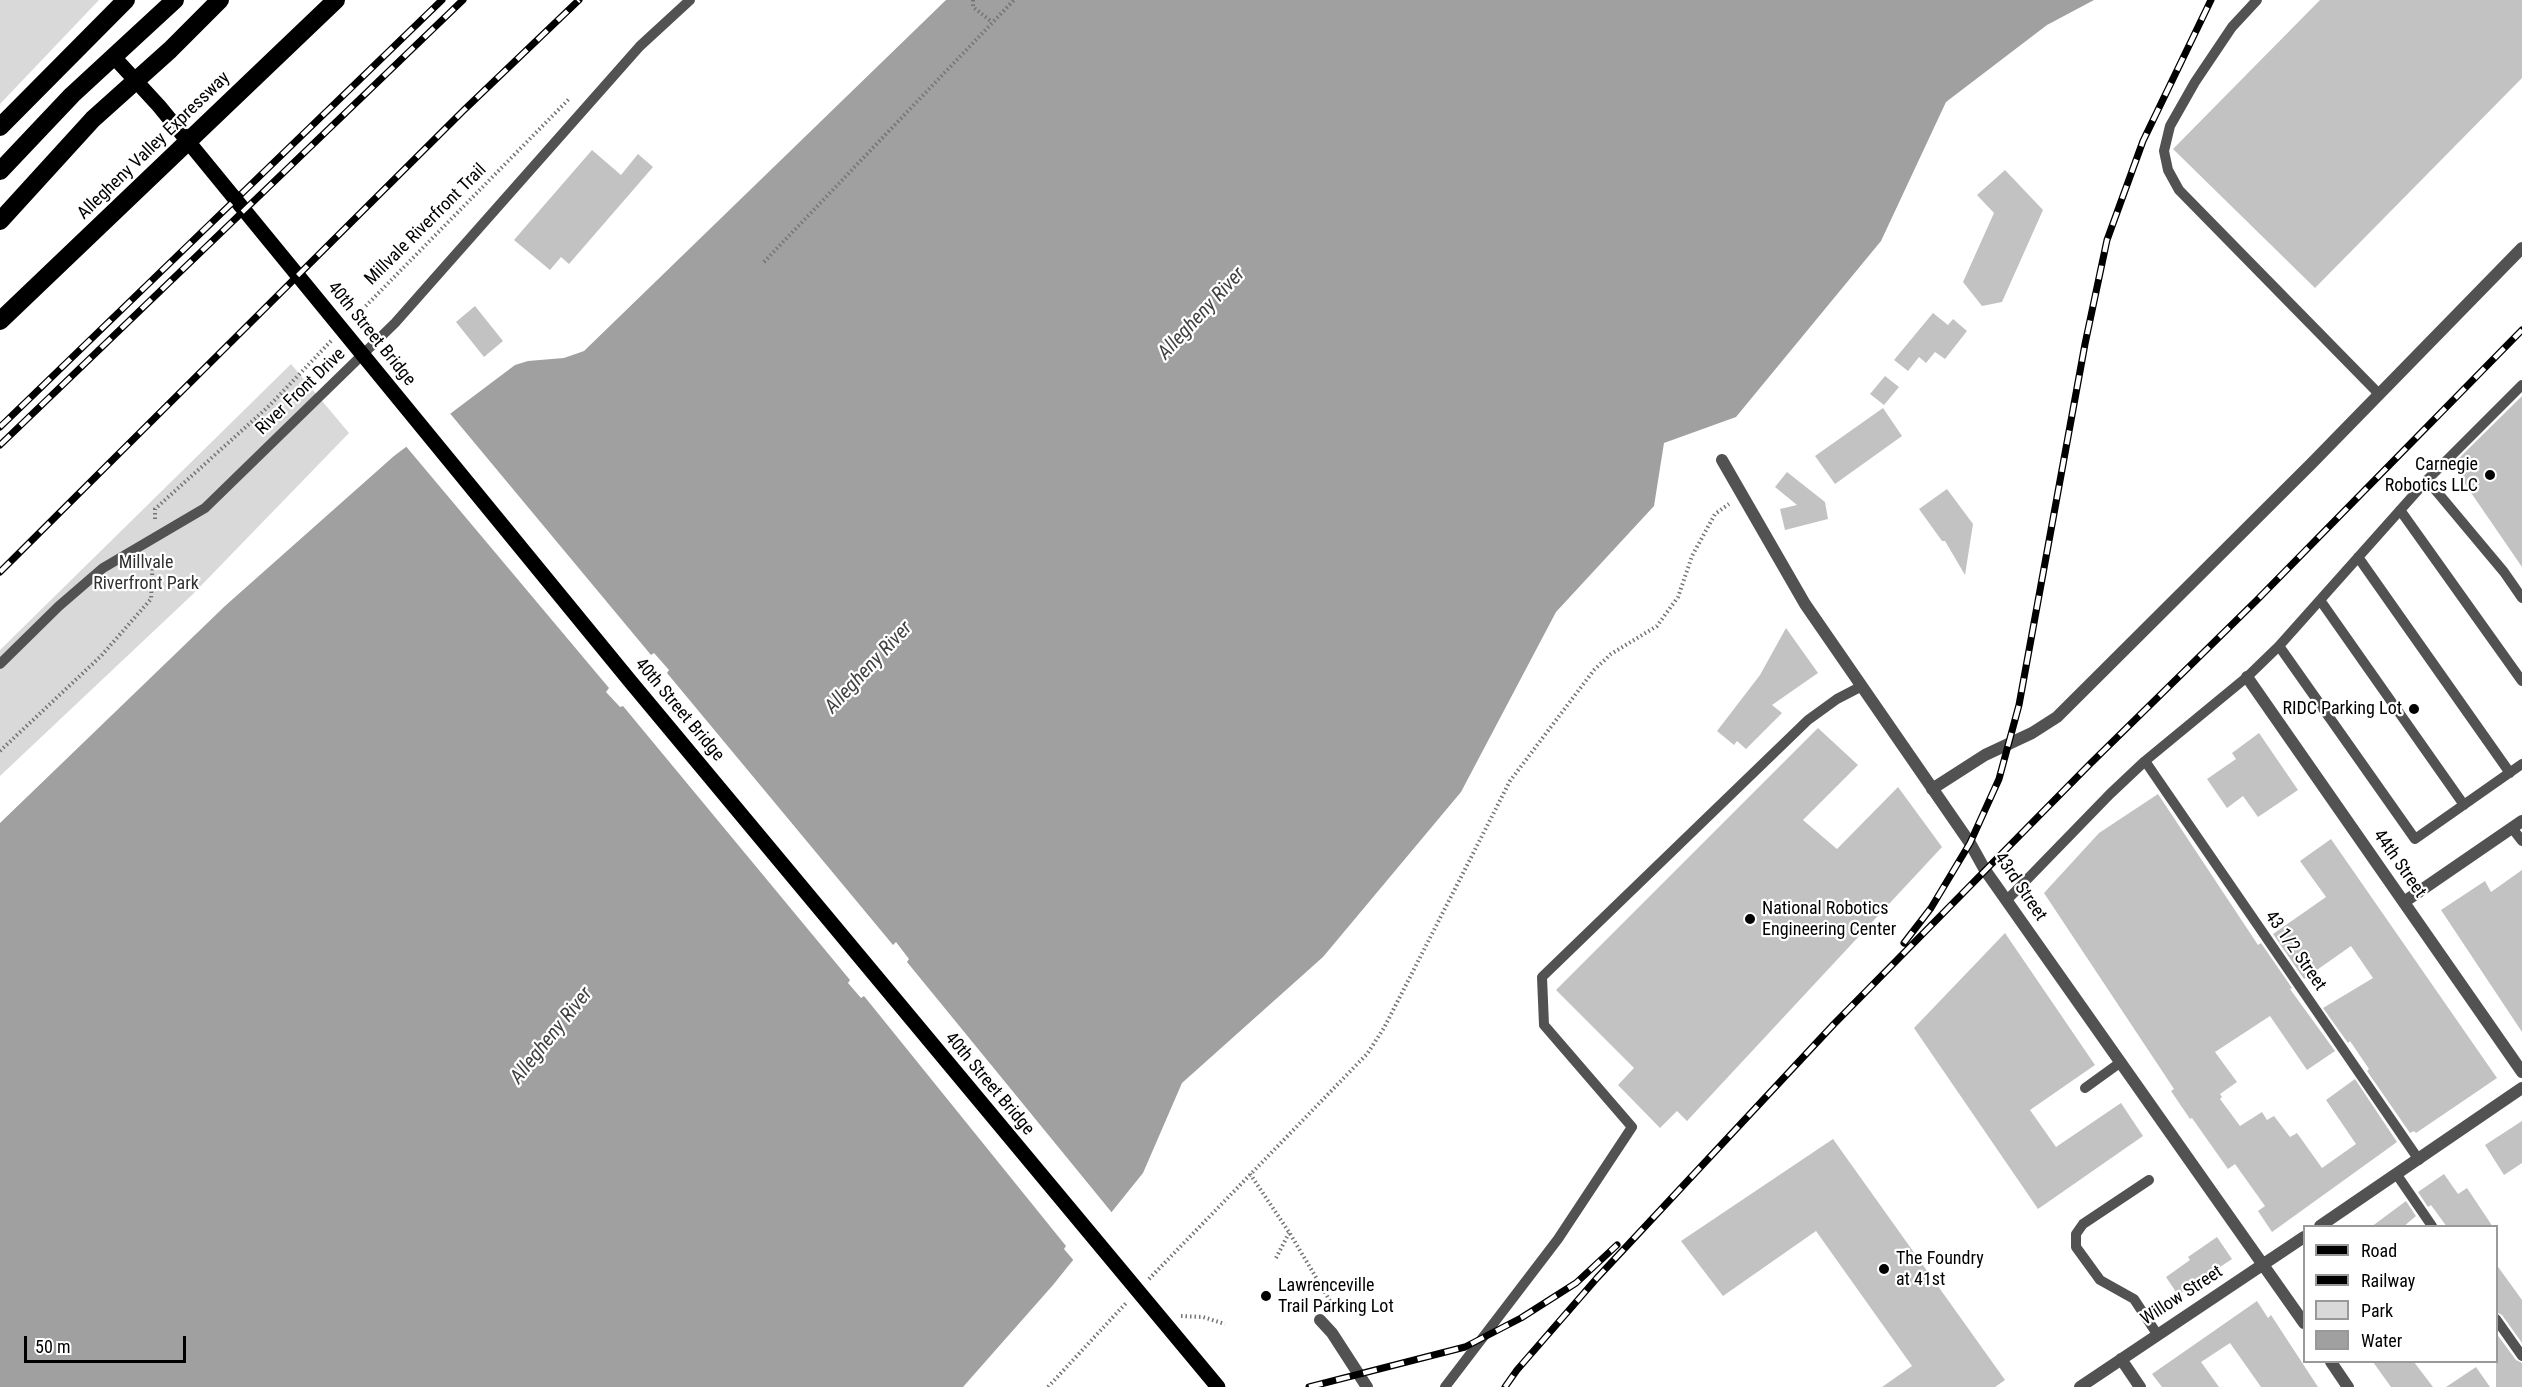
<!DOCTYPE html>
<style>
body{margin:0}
#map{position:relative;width:2522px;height:1387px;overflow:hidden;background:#fff;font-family:"Roboto Condensed",sans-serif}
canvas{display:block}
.legend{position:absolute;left:2303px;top:1225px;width:195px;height:138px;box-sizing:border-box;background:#fff;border:2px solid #999;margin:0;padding:8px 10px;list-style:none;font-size:18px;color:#000}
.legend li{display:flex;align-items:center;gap:12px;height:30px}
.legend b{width:30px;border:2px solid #999}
.scale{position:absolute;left:24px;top:1336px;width:162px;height:27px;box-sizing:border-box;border:3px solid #000;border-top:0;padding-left:8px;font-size:18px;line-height:21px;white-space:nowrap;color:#000;-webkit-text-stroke:4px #fff;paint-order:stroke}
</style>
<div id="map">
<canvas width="2522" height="1387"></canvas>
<ul class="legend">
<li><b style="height:8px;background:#000"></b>Road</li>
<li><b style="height:8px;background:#000"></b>Railway</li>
<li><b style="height:16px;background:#d9d9d9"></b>Park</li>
<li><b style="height:16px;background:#a0a0a0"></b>Water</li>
</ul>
<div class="scale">50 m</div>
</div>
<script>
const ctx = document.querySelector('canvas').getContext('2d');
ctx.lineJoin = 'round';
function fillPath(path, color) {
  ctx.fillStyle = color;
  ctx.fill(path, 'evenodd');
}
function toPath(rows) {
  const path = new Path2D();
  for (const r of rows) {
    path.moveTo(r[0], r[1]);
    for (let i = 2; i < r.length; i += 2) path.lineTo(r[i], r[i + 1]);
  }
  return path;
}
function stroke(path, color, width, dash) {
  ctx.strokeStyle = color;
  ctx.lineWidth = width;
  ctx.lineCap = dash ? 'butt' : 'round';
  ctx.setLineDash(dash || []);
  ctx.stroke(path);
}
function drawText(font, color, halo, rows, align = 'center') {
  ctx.font = font + ' "Roboto Condensed",sans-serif';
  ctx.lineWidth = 4.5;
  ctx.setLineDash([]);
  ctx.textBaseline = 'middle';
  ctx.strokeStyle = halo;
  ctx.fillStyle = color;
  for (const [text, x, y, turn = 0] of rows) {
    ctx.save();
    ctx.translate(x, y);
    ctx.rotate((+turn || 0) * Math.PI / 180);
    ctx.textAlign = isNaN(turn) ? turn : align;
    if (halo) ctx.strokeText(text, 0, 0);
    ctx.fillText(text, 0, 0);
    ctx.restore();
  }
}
const green = toPath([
 [0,0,99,0,0,104],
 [291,364,349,433,192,595,0,776,0,650]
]);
const water = toPath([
 [946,0,2094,0,2047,25,1946,102,1881,241,1736,417,1664,443,1654,506,1556,612,1461,792,1323,957,1182,1083,1143,1173,1053,1285,963,1387,0,1387,0,823,225,606,394,456,515,365,528,361,564,358,584,351]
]);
const pier = toPath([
 [448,411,651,655,654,653,669,670,667,673,893,945,896,942,909,959,907,962,1113,1214,1075,1262,1064,1249,1066,1246,864,996,861,998,848,983,850,980,623,706,620,707,606,692,609,688,404,444]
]);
const building = toPath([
 [2320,0,2522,0,2522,78,2315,288,2173,149],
 [592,150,621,175,638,154,653,167,569,264,561,257,550,270,514,240],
 [2005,170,2043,210,2002,302,1982,306,1963,282,1994,213,1977,195],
 [475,306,503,341,484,357,456,322],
 [1933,313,1948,325,1953,319,1967,331,1945,359,1935,352,1926,363,1919,357,1908,371,1894,360],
 [1885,376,1899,387,1884,405,1870,394],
 [2522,396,2522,567,2452,465],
 [1883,408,1902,436,1835,484,1815,456],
 [1787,472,1825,502,1828,519,1785,530,1780,509,1797,505,1775,487],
 [1947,489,1973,524,1965,575,1945,541,1942,541,1919,509],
 [1786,628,1818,673,1772,705,1782,713,1746,749,1737,741,1734,745,1717,731,1760,675],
 [1818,728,1858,765,1803,820,1837,849,1898,787,1942,847,1687,1121,1677,1111,1660,1128,1618,1085,1634,1068,1556,990],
 [2259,733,2298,790,2258,817,2243,796,2227,808,2207,779,2236,759,2232,753],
 [2158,794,2258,945,2261,943,2292,988,2290,989,2335,1051,2307,1070,2270,1016,2215,1052,2237,1082,2220,1094,2222,1097,2220,1099,2240,1126,2262,1112,2267,1120,2274,1116,2290,1137,2297,1133,2322,1168,2356,1144,2326,1100,2355,1079,2397,1142,2272,1232,2258,1211,2265,1206,2235,1164,2228,1169,2192,1118,2190,1119,2171,1091,2174,1089,2044,893,2099,833],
 [2331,839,2497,1078,2416,1133,2414,1131,2410,1133,2367,1071,2369,1069,2350,1041,2348,1043,2323,1008,2373,978,2351,946,2304,979,2273,934,2326,897,2300,861],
 [2522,870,2522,1032,2441,910,2485,881,2491,892],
 [2005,933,2095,1065,2030,1110,2056,1147,2121,1103,2143,1136,2038,1209,1914,1028],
 [2522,1121,2522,1163,2504,1175,2485,1145],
 [1833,1139,2005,1380,1995,1387,1882,1387,1912,1366,1816,1231,1723,1296,1681,1241],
 [2444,1174,2458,1194,2467,1188,2493,1227,2447,1227,2431,1205,2428,1207,2418,1192],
 [2406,1201,2416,1216,2403,1227,2371,1227],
 [2217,1237,2232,1259,2178,1295,2166,1277,2190,1260,2188,1257],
 [2496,1264,2522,1300,2522,1343,2502,1315,2496,1312],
 [2257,1301,2268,1318,2271,1315,2318,1387,2261,1387,2230,1343,2201,1362,2219,1387,2162,1387,2152,1374],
 [2496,1333,2516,1360,2522,1363,2522,1387,2496,1387],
 [2373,1362,2414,1362,2433,1387,2391,1387],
 [2476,1367,2490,1387,2446,1387]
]);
const path = toPath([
 [973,0,973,7,992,22],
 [764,262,1014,0],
 [353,319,569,99],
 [155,519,155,509,269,406,331,341],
 [0,751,101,656,151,599,153,556],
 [1250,1174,1289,1232,1336,1311],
 [1276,1258,1289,1233],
 [1149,1279,1367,1054,1384,1028,1510,781,1594,670,1611,654,1657,626,1678,597,1692,556,1715,514,1729,504],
 [1181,1316,1203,1317,1225,1324],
 [1048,1387,1127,1302]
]);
const service = toPath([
 [2257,0,2232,27,2195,82,2170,126,2164,151,2168,170,2179,190,2379,394],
 [2427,480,2522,385],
 [2400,510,2522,681],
 [2358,557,2510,773],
 [2320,600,2464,805],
 [2279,646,2415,839,2522,764],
 [0,664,59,606,103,568,205,508,395,323,640,46,690,0],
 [2145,761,2419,1160],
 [2512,828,2522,841],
 [2007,900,2110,794,2145,761,2247,677,2279,646,2427,480,2504,572,2522,598],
 [2085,1088,2121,1062],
 [2397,1175,2432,1226],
 [2149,1180,2083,1224,2076,1234,2076,1247,2100,1280,2134,1299,2157,1334],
 [2496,1319,2522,1356],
 [1445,1387,1558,1239,1632,1127,1544,1025,1542,977,1808,720,1837,699,1862,686]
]);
const minor = toPath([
 [1722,460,1805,604,1970,843,1985,870,2304,1323],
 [2247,677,2522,1072],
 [1932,789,1985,755,2032,733,2057,717,2312,463,2522,248],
 [2404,902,2522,821],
 [2320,1226,2522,1088],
 [1320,1320,1332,1333,1367,1387],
 [2121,1359,2140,1387],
 [2331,1362,2348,1387],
 [2080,1387,2304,1237]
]);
const primary = toPath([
 [113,56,159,106,630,681,1218,1387]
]);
const motorway = toPath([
 [0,127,126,0],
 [0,171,72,95,175,0],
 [0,221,93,119,170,50,220,0],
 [0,321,336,0]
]);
const rail = toPath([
 [0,427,442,0],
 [0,445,463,0],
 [0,572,464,110,579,0],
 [1904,943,1931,908,1970,843,1999,779,2019,705,2085,344,2107,240,2143,141,2211,0],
 [1309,1387,1465,1347,1521,1318,1576,1283,1617,1245],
 [1505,1387,1517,1370,1597,1278,1834,1024,2091,763,2257,600,2522,330]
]);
const markers = [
 [2490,475,6,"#000"],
 [2414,709,6,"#000"],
 [1750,919,6,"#000"],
 [1884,1269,6,"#000"],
 [1266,1296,6,"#000"]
];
const streetNames = [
 ["Allegheny Valley Expressway",154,146,-44],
 ["Millvale Riverfront Trail",426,225,-45],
 ["40th Street Bridge",371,334,51],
 ["River Front Drive",301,392,-44],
 ["40th Street Bridge",679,710,50],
 ["44th Street",2399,864,55],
 ["43rd Street",2020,887,56],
 ["43 1/2 Street",2295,951,55],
 ["40th Street Bridge",989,1084,50],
 ["Willow Street",2182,1296,-33]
];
const poiNames = [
 ["Carnegie",2478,465,"right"],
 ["Robotics LLC",2478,486,"right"],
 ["RIDC Parking Lot",2402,709,"right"],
 ["National Robotics",1762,909],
 ["Engineering Center",1762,930],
 ["The Foundry",1896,1259],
 ["at 41st",1896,1280],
 ["Lawrenceville",1278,1286],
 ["Trail Parking Lot",1278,1307]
];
const parkNames = [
 ["Millvale",146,563],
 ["Riverfront Park",146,584]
];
const waterNames = [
 ["Allegheny River",1202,314,-47],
 ["Allegheny River",869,668,-47],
 ["Allegheny River",552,1036,-51]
];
fillPath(green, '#d9d9d9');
fillPath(water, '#a0a0a0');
fillPath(pier, '#fff');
fillPath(building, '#c2c2c2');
stroke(path, '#747474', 4, [1.5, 3]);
stroke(service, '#525252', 10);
stroke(minor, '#525252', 12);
stroke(primary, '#000', 15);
stroke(motorway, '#000', 18);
stroke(rail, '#000', 7);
stroke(rail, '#fff', 4.5, [14]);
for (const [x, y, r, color] of markers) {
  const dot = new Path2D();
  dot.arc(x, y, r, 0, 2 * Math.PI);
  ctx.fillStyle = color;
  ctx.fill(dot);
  stroke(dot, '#fff', 2);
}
drawText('18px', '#000', '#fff', streetNames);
drawText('18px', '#000', '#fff', poiNames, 'left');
drawText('18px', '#303030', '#fff', parkNames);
drawText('italic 20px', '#414141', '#fff', waterNames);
</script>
